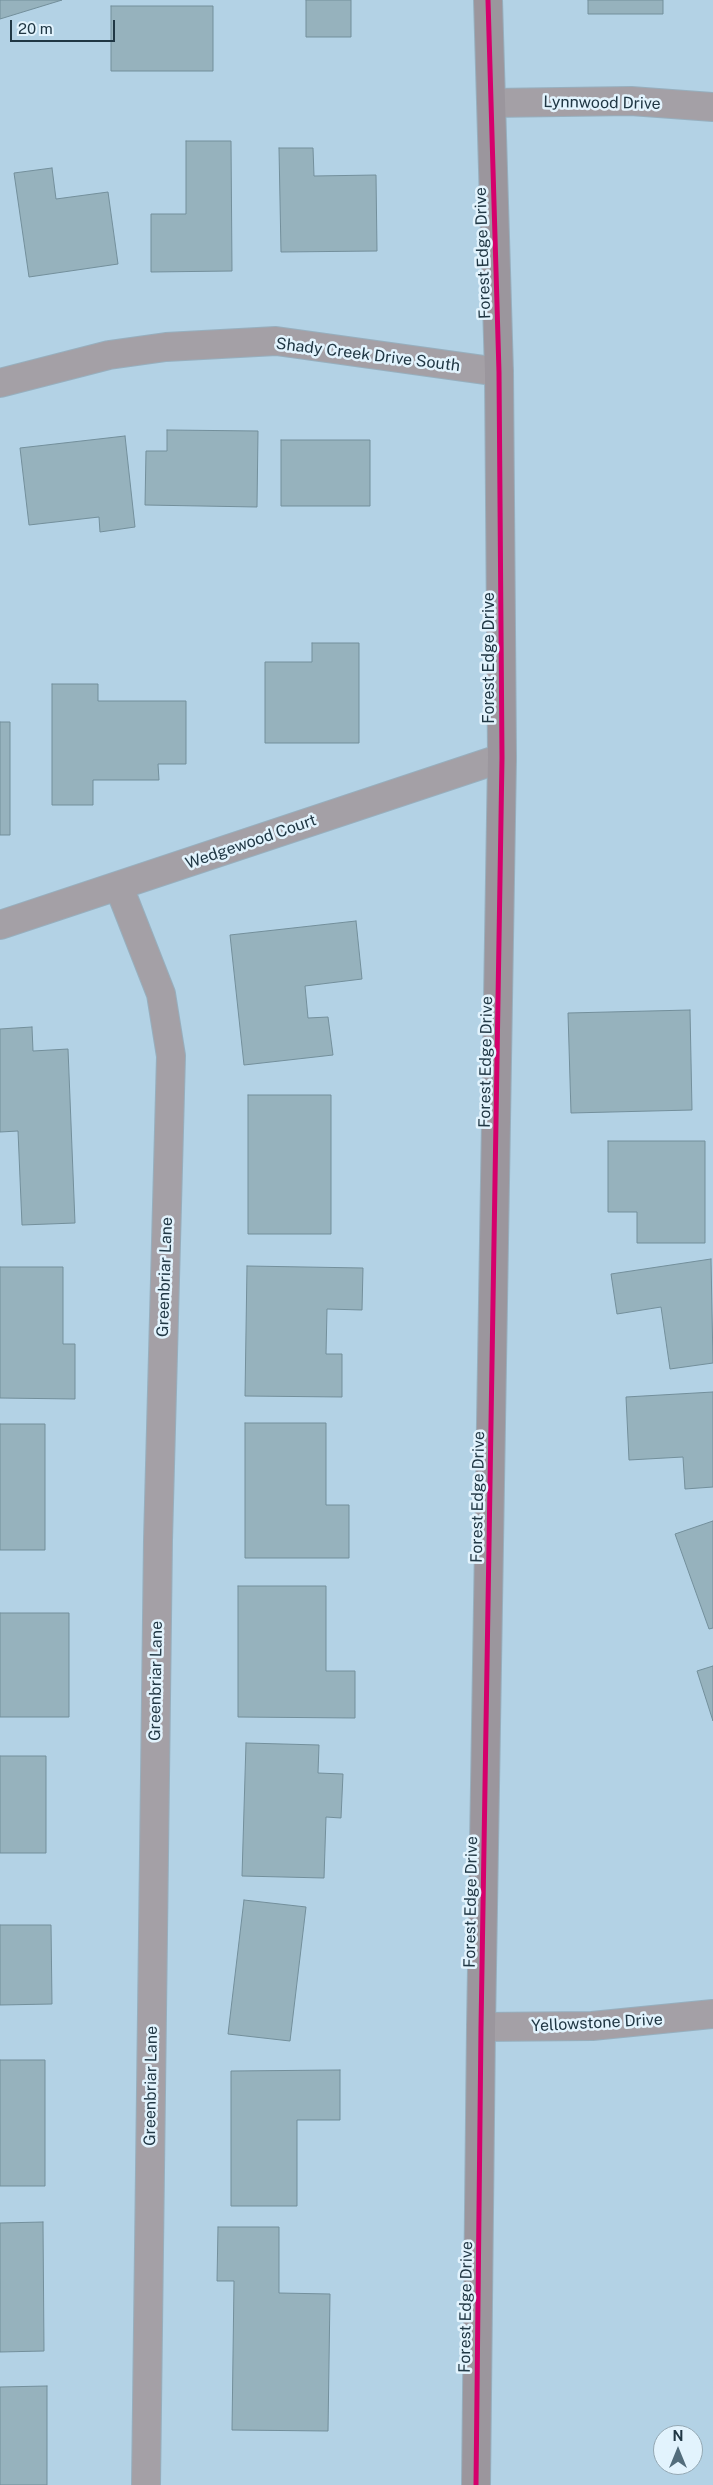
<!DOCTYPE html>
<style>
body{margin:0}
#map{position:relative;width:713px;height:2485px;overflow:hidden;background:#b3d2e5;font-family:"Public Sans",sans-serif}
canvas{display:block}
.north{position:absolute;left:653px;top:2425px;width:50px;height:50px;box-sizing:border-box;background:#e2f3fd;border:1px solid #94a8b3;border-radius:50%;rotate:0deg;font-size:14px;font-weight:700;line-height:20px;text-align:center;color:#203744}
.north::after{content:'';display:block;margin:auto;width:18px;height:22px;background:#536d7c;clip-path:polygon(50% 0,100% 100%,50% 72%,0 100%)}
.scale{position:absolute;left:10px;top:20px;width:105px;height:22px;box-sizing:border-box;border:2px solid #203744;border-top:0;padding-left:6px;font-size:15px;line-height:18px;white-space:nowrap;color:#203744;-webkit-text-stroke:4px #e2f3fd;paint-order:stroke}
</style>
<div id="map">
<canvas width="713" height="2485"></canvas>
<div class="north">N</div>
<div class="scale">20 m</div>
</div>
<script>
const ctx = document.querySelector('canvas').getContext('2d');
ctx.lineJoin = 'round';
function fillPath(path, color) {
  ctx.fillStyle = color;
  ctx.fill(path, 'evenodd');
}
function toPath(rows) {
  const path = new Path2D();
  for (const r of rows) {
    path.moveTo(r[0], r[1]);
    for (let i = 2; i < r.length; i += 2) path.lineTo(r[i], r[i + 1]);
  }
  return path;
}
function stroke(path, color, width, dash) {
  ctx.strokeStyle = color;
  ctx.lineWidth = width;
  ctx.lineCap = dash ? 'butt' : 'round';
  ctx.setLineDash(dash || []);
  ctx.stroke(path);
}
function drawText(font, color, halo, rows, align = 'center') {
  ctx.font = font + ' "Public Sans",sans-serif';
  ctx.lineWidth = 5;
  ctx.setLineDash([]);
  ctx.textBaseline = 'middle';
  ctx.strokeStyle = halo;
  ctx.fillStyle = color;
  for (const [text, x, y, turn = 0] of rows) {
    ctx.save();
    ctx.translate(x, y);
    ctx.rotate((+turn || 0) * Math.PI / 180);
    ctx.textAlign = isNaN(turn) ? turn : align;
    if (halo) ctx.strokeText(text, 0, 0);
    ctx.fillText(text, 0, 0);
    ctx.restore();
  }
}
const building = toPath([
 [0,0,62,0,0,19,0,0],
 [306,0,351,0,351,37,306,37,306,0],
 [588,0,663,0,663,14,588,14,588,0],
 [111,6,213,6,213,71,111,71,111,6],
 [186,141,231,141,232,271,151,272,151,214,186,214,186,141],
 [279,148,313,148,314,176,376,175,377,251,281,252,279,148],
 [52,168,56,199,108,192,118,264,29,277,14,173,52,168],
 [167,430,258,431,257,507,145,505,146,451,167,451,167,430],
 [125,436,135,527,100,532,99,517,29,525,20,448,125,436],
 [281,440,370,440,370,506,281,506,281,440],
 [312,643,359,643,359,743,265,743,265,662,312,662,312,643],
 [52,684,98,684,98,701,186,701,186,764,158,764,159,780,93,780,93,805,52,805,52,684],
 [0,722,10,722,10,835,0,835,0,722],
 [356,921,362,979,305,986,308,1018,328,1017,333,1055,244,1065,230,935,356,921],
 [690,1010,692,1110,571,1113,568,1013,690,1010],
 [32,1027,33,1051,68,1049,75,1223,22,1225,18,1131,0,1132,0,1029,32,1027],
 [248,1095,331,1095,331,1234,248,1234,248,1095],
 [608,1141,705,1141,705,1243,637,1243,637,1212,608,1212,608,1141],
 [711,1259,713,1363,670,1369,661,1307,617,1314,611,1274,711,1259],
 [247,1266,363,1268,362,1310,327,1309,326,1354,342,1354,342,1397,245,1396,247,1266],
 [0,1267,63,1267,63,1344,75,1344,75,1399,0,1398,0,1267],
 [713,1392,713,1487,685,1489,683,1457,629,1460,626,1397,713,1392],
 [245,1423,326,1423,326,1505,349,1505,349,1558,245,1558,245,1423],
 [0,1424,45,1424,45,1550,0,1550,0,1424],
 [713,1521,713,1628,709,1629,675,1534,713,1521],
 [238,1586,326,1586,326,1671,355,1671,355,1718,238,1717,238,1586],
 [0,1613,69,1613,69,1717,0,1717,0,1613],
 [713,1666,713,1721,697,1671,713,1666],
 [246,1743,319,1745,318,1773,343,1774,341,1818,326,1817,324,1878,242,1876,246,1743],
 [0,1756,46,1756,46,1853,0,1853,0,1756],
 [244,1900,306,1907,290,2041,228,2034,244,1900],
 [0,1925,51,1925,52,2004,0,2005,0,1925],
 [0,2060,45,2060,45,2186,0,2186,0,2060],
 [340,2070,340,2120,297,2120,297,2206,231,2206,231,2071,340,2070],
 [43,2222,44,2351,0,2352,0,2223,43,2222],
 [218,2227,279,2227,279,2293,330,2294,328,2431,232,2430,234,2281,217,2281,218,2227],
 [47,2386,47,2485,0,2485,0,2387,47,2386]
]);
const street = toPath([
 [492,103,631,101,713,107],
 [0,383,109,355,166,347,276,341,499,372],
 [119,887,161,994,171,1056,158,1540,146,2485],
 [0,925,502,758],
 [481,2027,592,2026,713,2014]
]);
const secondary = toPath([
 [476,2485,481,2027,502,758,499,372,488,0]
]);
const cycleway = toPath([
 [476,2485,481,2027,502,758,499,372,488,0]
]);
const streetNames = [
 ["Lynnwood Drive",602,103,1],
 ["Forest Edge Drive",483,253,-92],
 ["Shady Creek Drive South",368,355,7],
 ["Forest Edge Drive",489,658,-90],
 ["Wedgewood Court",251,842,-19],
 ["Forest Edge Drive",486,1062,-89],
 ["Greenbriar Lane",165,1277,-88],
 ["Forest Edge Drive",478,1497,-89],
 ["Greenbriar Lane",156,1681,-89],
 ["Forest Edge Drive",471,1902,-89],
 ["Yellowstone Drive",597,2023,-3],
 ["Greenbriar Lane",151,2086,-89],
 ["Forest Edge Drive",466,2307,-89]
];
fillPath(building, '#96b2bd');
stroke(building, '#738f9b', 1);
stroke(street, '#97afbe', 30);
stroke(secondary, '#97afbe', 30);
stroke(street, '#a4a0a6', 28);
stroke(secondary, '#9b969d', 28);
stroke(cycleway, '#d6006c', 5);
drawText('16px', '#203744', '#e2f3fd', streetNames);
</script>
